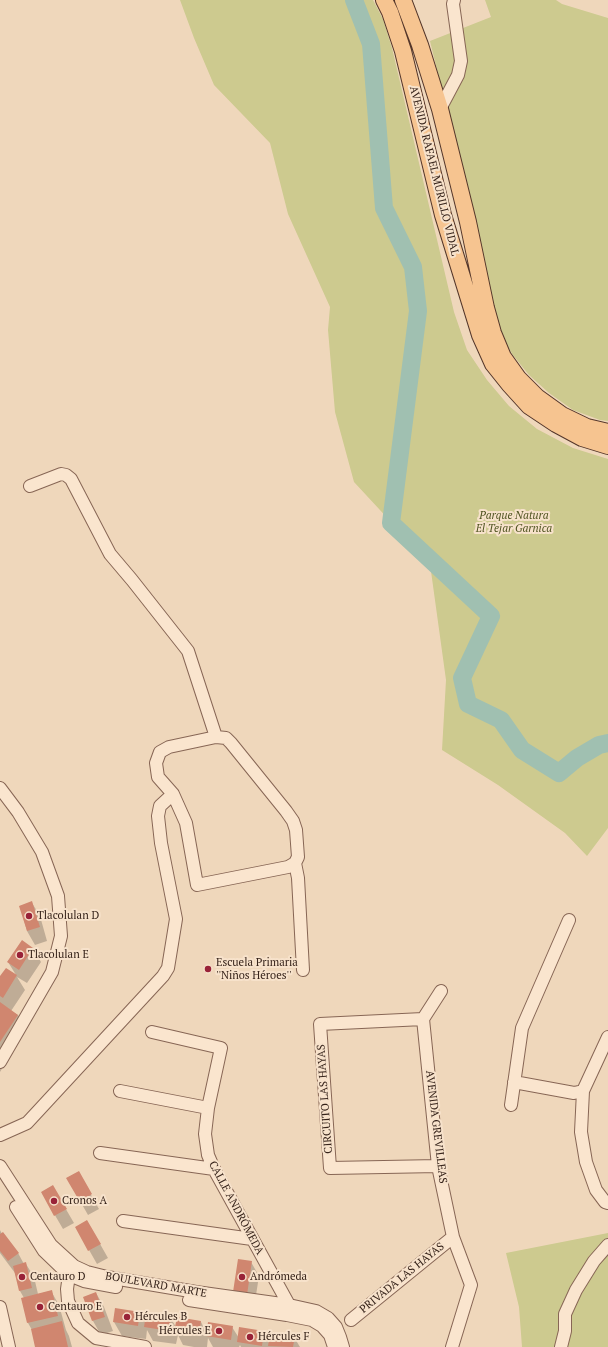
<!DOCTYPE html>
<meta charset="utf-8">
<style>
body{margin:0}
canvas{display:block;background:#efd7bb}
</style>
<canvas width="608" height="1347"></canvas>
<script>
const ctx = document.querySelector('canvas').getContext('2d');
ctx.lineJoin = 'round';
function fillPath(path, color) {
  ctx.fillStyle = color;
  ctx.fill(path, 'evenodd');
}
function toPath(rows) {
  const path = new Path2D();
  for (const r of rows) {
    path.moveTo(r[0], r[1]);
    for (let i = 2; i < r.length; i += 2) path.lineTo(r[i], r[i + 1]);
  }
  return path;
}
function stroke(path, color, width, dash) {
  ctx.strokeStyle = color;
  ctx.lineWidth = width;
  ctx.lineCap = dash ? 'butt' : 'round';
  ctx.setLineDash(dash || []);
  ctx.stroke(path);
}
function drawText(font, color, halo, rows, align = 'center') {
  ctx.font = font + ' "PT Serif",serif';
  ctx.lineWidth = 4;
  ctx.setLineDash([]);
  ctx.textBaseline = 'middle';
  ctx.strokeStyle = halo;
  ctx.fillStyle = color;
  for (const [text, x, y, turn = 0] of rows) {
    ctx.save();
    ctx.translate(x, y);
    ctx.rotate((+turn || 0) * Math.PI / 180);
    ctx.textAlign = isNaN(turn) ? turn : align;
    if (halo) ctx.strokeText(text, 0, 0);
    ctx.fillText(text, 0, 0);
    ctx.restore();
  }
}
const green = toPath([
 [180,0,373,0,383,19,392,48,454,312,467,350,487,380,509,406,537,429,573,448,608,459,608,828,587,856,565,833,498,785,442,750,446,680,430,564,354,482,335,412,328,330,330,307,288,214,270,143,214,85,194,38],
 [485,0,556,0,562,4,608,18,608,421,600,420,573,410,549,393,529,375,512,354,500,331,430,41,491,17],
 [608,1233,608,1347,522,1347,519,1307,506,1253]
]);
const shadow = toPath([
 [32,903,40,916,47,941,35,945,27,931,20,906],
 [33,948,41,962,27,983,17,977,25,990,11,1011,18,1015,26,1029,0,1072,0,978,16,975,8,962],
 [78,1172,99,1209,88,1215,67,1178],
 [53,1187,74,1223,63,1229,42,1193],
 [87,1221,108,1258,97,1264,76,1227],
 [0,1230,2,1234,18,1253,24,1264,26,1264,34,1277,38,1294,51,1291,59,1305,66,1330,69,1336,72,1347,37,1347,32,1330,28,1323,22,1298,24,1298,20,1291,15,1273,0,1253],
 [251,1262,259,1276,254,1308,242,1306],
 [96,1293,104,1307,113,1331,101,1335,93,1321,85,1297],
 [140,1313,146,1323,170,1317,176,1327,201,1322,207,1334,232,1327,239,1338,263,1332,269,1343,294,1337,300,1347,241,1347,240,1345,239,1347,213,1347,208,1338,207,1347,194,1347,183,1345,178,1335,176,1344,153,1341,147,1330,146,1339,122,1336,114,1322]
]);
const river = toPath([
 [354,0,371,44,384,208,413,267,418,311,391,523,491,616,462,678,468,704,501,720,522,750,559,773,577,758,599,745,608,743]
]);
const building = toPath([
 [32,901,40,927,27,931,19,906],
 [22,940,33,948,19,970,7,962],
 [6,968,17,975,3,998,0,996,0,976],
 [0,1002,18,1015,0,1042],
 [79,1171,92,1194,80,1202,66,1178],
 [53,1185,67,1209,54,1216,41,1192],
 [87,1220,101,1244,88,1251,75,1227],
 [3,1232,19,1253,8,1261,0,1251,0,1234],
 [238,1259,252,1261,247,1295,233,1292],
 [26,1262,32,1288,19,1291,13,1266],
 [52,1290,58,1316,27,1323,21,1298],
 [96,1292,105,1317,92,1321,83,1297],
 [115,1308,140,1312,138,1326,113,1322],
 [146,1313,171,1317,169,1331,144,1327],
 [177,1317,201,1321,199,1335,174,1332],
 [62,1321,68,1347,35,1347,31,1329],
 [208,1322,233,1326,231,1340,206,1336],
 [239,1327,264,1331,262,1346,237,1342],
 [270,1332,295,1336,293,1347,268,1346]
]);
const minor = toPath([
 [440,109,458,75,461,61,453,4,454,0],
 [30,486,61,474,66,475,71,479,110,554,132,580,188,651,216,737],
 [0,788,18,812,42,852,58,896,61,936,52,972,0,1062],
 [295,863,288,867,197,885,186,823,173,794,158,777,156,763,160,752,169,747,216,737,226,738,231,743,286,811,293,821,296,830,298,857,295,863,298,878,303,970],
 [423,1019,320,1024,330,1168,438,1166],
 [423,1019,438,1166,453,1237,471,1285,452,1347],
 [423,1019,441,991],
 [152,1032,221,1048,208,1108,205,1134,208,1155,214,1169,289,1305,288,1310],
 [608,1037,583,1091,581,1132,586,1162,596,1190,605,1202,608,1203],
 [514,1082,574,1093,583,1091],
 [120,1091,208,1108],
 [511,1105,522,1028,569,920],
 [0,1135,27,1123,40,1109,163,976,168,968,176,919,161,843,158,816,160,806,173,794],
 [100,1153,214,1169],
 [0,1166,51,1245,74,1266,87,1272,107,1277,196,1292,289,1305,316,1311,328,1318,336,1327,340,1337,343,1347],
 [16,1207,44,1251,69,1275,84,1281,116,1287],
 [123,1221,252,1239],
 [73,1268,69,1275,67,1289,68,1301,78,1323,96,1338,145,1347],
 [189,1300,287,1315,312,1320,322,1326,330,1335,334,1347],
 [0,1307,9,1347],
 [351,1320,453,1237],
 [561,1347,565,1331,565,1314,576,1290,594,1261,608,1245]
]);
const major = toPath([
 [384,0,390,12,403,51,443,215,480,335,493,364,509,384,529,406,556,424,582,438,608,446],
 [403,0,420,45,440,109,468,222,486,308,493,333,503,357,518,378,537,397,562,415,587,427,608,432]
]);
const markers = [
 [29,916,4,"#992238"],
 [20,955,4,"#992238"],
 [208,969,4,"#992238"],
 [54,1201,4,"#992238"],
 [22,1277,4,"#992238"],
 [242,1277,4,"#992238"],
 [40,1307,4,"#992238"],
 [127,1317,4,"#992238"],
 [219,1331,4,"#992238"],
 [250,1337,4,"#992238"]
];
const streetNames = [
 ["AVENIDA RAFAEL MURILLO VIDAL",434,171,76],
 ["CIRCUITO LAS HAYAS",325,1099,-94],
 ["AVENIDA GREVILLEAS",436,1127,83],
 ["CALLE ANDRÓMEDA",236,1208,62],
 ["PRIVADA LAS HAYAS",402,1278,-39],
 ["BOULEVARD MARTE",156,1285,10]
];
const parkNames = [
 ["Parque Natura",514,516],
 ["El Tejar Garnica",514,529]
];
const poiNames = [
 ["Tlacolulan D",37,916],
 ["Tlacolulan E",28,955],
 ["Escuela Primaria",216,963],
 ["''Niños Héroes''",216,976],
 ["Cronos A",62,1201],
 ["Centauro D",30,1277],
 ["Andrómeda",250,1277],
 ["Centauro E",48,1307],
 ["Hércules B",135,1317],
 ["Hércules E",211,1331,"right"],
 ["Hércules F",258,1337]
];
fillPath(green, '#cdca8f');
fillPath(shadow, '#0003');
stroke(river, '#a0c0b1', 18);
fillPath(building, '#d0866f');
stroke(minor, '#876655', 14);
stroke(major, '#54362a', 18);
stroke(minor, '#fae5ce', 12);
stroke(major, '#f6c490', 16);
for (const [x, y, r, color] of markers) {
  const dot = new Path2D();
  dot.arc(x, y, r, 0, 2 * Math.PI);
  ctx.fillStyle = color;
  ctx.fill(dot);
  stroke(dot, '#f7e2cb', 1.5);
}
drawText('11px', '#36231a', '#f7e2cb', streetNames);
drawText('italic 11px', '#4f5320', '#f7e2cb', parkNames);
drawText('11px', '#36231a', '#f7e2cb', poiNames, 'left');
</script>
